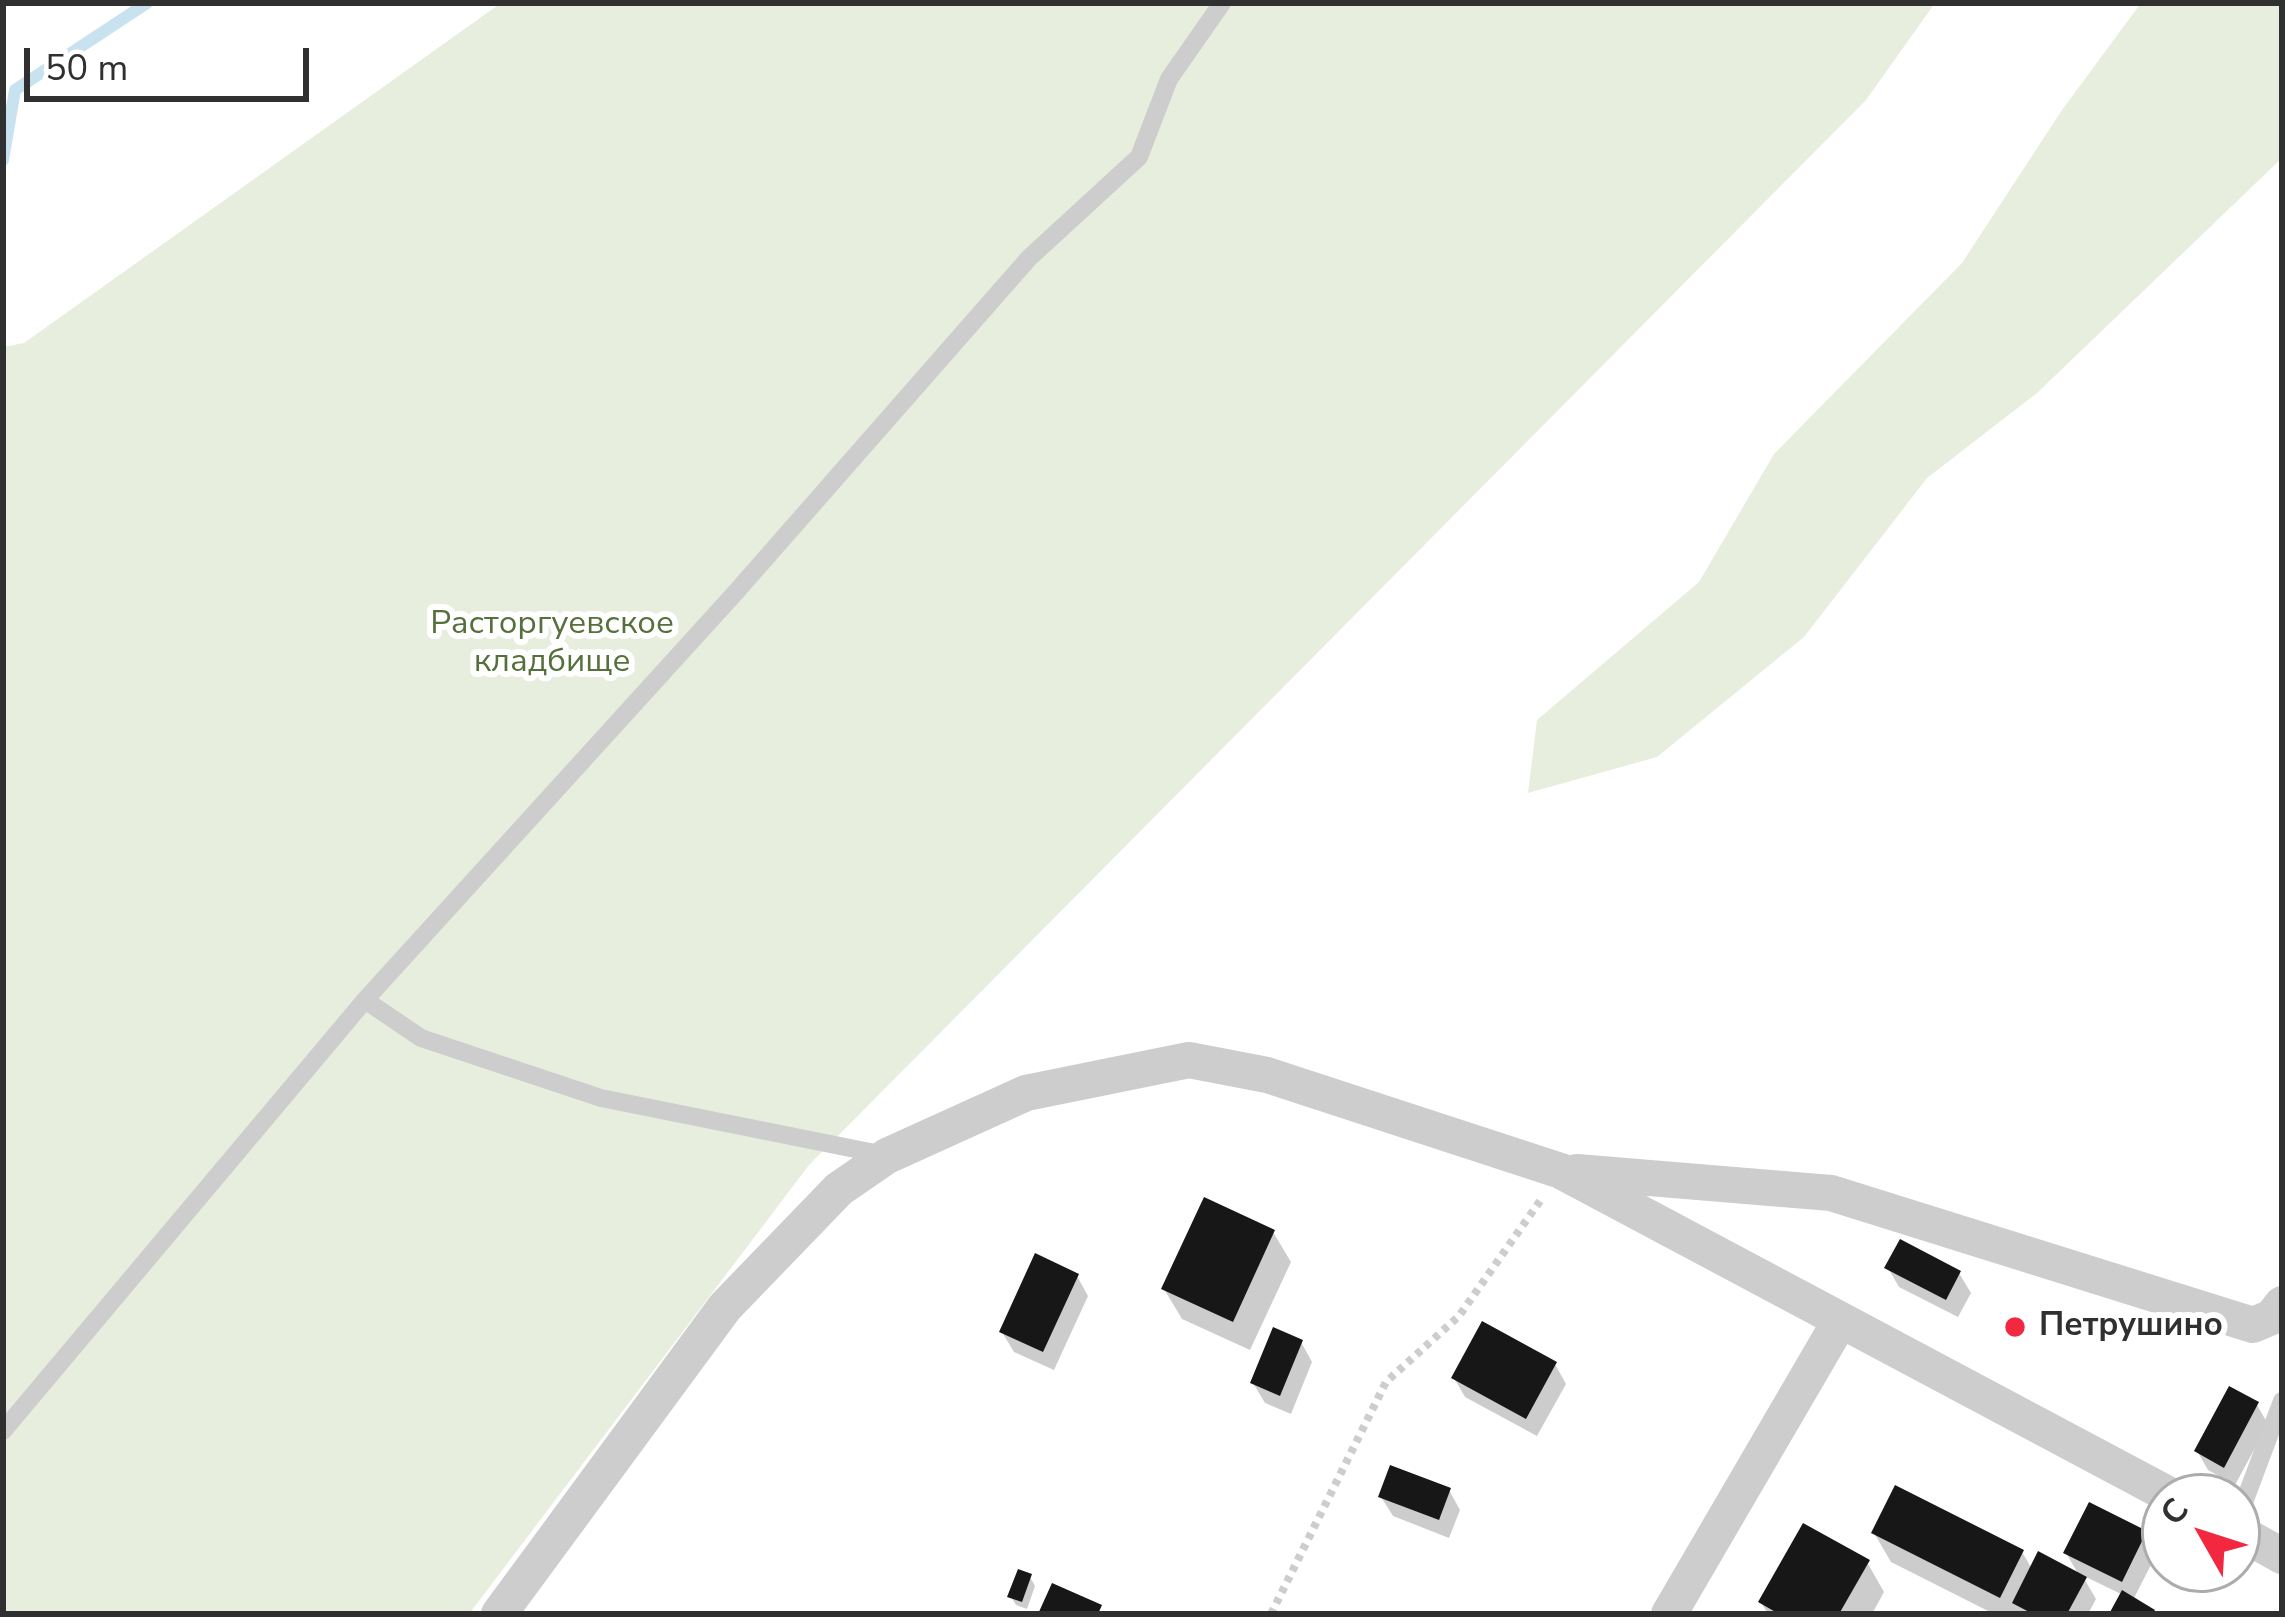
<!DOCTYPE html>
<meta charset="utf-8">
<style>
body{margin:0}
#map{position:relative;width:2285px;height:1617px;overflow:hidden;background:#fff;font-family:"Nunito Sans",sans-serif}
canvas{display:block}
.frame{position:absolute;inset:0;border:6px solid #303030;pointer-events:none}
.north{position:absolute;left:2141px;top:1473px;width:120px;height:120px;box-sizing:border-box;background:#fff;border:3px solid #acacac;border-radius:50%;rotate:309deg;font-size:33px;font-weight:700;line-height:48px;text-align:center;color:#303030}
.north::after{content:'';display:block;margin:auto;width:42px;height:54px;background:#f1283f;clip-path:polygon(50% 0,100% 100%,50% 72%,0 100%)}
.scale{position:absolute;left:24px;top:48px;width:285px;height:54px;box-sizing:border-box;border:6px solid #303030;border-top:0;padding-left:15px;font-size:36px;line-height:42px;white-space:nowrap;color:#303030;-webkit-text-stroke:9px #fff;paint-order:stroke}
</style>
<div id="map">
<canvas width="2285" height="1617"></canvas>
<div class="frame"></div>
<div class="north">С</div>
<div class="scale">50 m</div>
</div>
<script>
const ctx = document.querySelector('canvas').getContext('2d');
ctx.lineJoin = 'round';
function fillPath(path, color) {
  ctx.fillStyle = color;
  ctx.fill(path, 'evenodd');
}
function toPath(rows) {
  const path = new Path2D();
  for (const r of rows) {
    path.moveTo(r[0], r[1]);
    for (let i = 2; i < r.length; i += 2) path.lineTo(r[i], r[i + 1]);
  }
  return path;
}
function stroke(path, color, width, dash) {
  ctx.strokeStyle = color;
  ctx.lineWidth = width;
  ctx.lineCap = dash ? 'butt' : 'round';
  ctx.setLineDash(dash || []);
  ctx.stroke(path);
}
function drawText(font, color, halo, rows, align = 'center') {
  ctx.font = font + ' "Nunito Sans",sans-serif';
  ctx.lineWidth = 12;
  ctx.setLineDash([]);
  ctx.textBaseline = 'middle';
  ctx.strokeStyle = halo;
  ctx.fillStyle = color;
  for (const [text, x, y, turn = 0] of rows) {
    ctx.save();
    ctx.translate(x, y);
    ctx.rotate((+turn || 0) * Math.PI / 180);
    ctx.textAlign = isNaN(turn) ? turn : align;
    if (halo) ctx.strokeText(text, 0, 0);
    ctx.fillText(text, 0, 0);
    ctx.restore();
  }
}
const green = toPath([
 [501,3,1935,3,1866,100,809,1165,469,1614,3,1614,3,347,24,343],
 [2141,3,2282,3,2282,158,2037,393,1927,478,1804,637,1657,757,1528,793,1537,720,1699,582,1774,454,1962,263,2062,110]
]);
const shadow = toPath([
 [1273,1232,1291,1262,1250,1350,1182,1319,1164,1289],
 [1888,1268,1959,1273,1971,1293,1958,1317,1899,1287],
 [1077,1276,1088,1296,1054,1370,1014,1352,1002,1332],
 [1301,1342,1312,1362,1291,1414,1265,1403,1253,1383],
 [1555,1364,1566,1384,1537,1436,1465,1397,1454,1378],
 [2257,1405,2268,1424,2235,1485,2208,1470,2197,1451],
 [1449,1490,1460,1510,1449,1538,1393,1516,1381,1497],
 [1874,1533,2022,1552,2032,1569,2080,1577,2066,1553,2145,1534,2157,1553,2133,1600,2154,1614,2112,1614,2123,1595,2082,1575,2096,1599,2088,1614,1994,1614,1891,1562],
 [1867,1562,1884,1592,1872,1614,1768,1614,1761,1602],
 [1030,1577,1035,1586,1027,1609,1016,1605,1011,1597]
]);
const stream = toPath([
 [3,160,15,90,147,3]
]);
const building = toPath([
 [1204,1197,1275,1230,1233,1322,1161,1289],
 [1900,1239,1961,1271,1946,1300,1884,1268],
 [1035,1253,1079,1274,1043,1352,999,1332],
 [1482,1321,1557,1362,1526,1419,1451,1378],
 [1273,1327,1303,1340,1280,1396,1250,1383],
 [2229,1386,2259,1402,2224,1468,2194,1451],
 [1390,1465,1451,1488,1439,1520,1378,1497],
 [1895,1485,2024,1550,2000,1598,1871,1533],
 [2089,1502,2147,1531,2122,1582,2063,1553],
 [1803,1523,1870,1560,1839,1614,1779,1614,1758,1602],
 [2038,1551,2087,1577,2067,1614,2033,1614,2012,1603],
 [1018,1569,1032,1574,1022,1602,1007,1597],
 [1052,1583,1102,1605,1098,1614,1038,1614],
 [2122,1590,2155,1610,2153,1614,2109,1614]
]);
const path = toPath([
 [1271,1614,1386,1382,1459,1316,1540,1201]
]);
const lane = toPath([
 [365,1000,421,1038,601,1098,885,1155],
 [3,1431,365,1000,736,592,1029,258,1139,157,1169,79,1222,3],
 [2237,1521,2282,1401]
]);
const street = toPath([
 [1577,1172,1831,1193,2253,1325,2272,1317,2282,1304],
 [2237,1531,2282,1556],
 [499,1614,725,1307,839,1189,887,1156,1026,1093,1189,1060,1267,1075,1561,1171,2173,1497],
 [1669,1614,1840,1321]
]);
const markers = [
 [2015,1327,12,"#f1283f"]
];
const parkNames = [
 ["Расторгуевское",552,625],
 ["кладбище",552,663]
];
const poiNames = [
 ["Петрушино",2039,1327]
];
fillPath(green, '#e7eede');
fillPath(shadow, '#0003');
stroke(stream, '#c9e2ef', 12);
fillPath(building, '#171717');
stroke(path, '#cdcdcd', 8, [6, 6]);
stroke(lane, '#cdcdcd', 18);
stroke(street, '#cdcdcd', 36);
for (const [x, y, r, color] of markers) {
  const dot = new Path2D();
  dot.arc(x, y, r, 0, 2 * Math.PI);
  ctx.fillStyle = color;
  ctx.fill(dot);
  stroke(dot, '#fff', 4.5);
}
drawText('33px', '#55703a', '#fff', parkNames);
drawText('bold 33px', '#303030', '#fff', poiNames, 'left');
</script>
